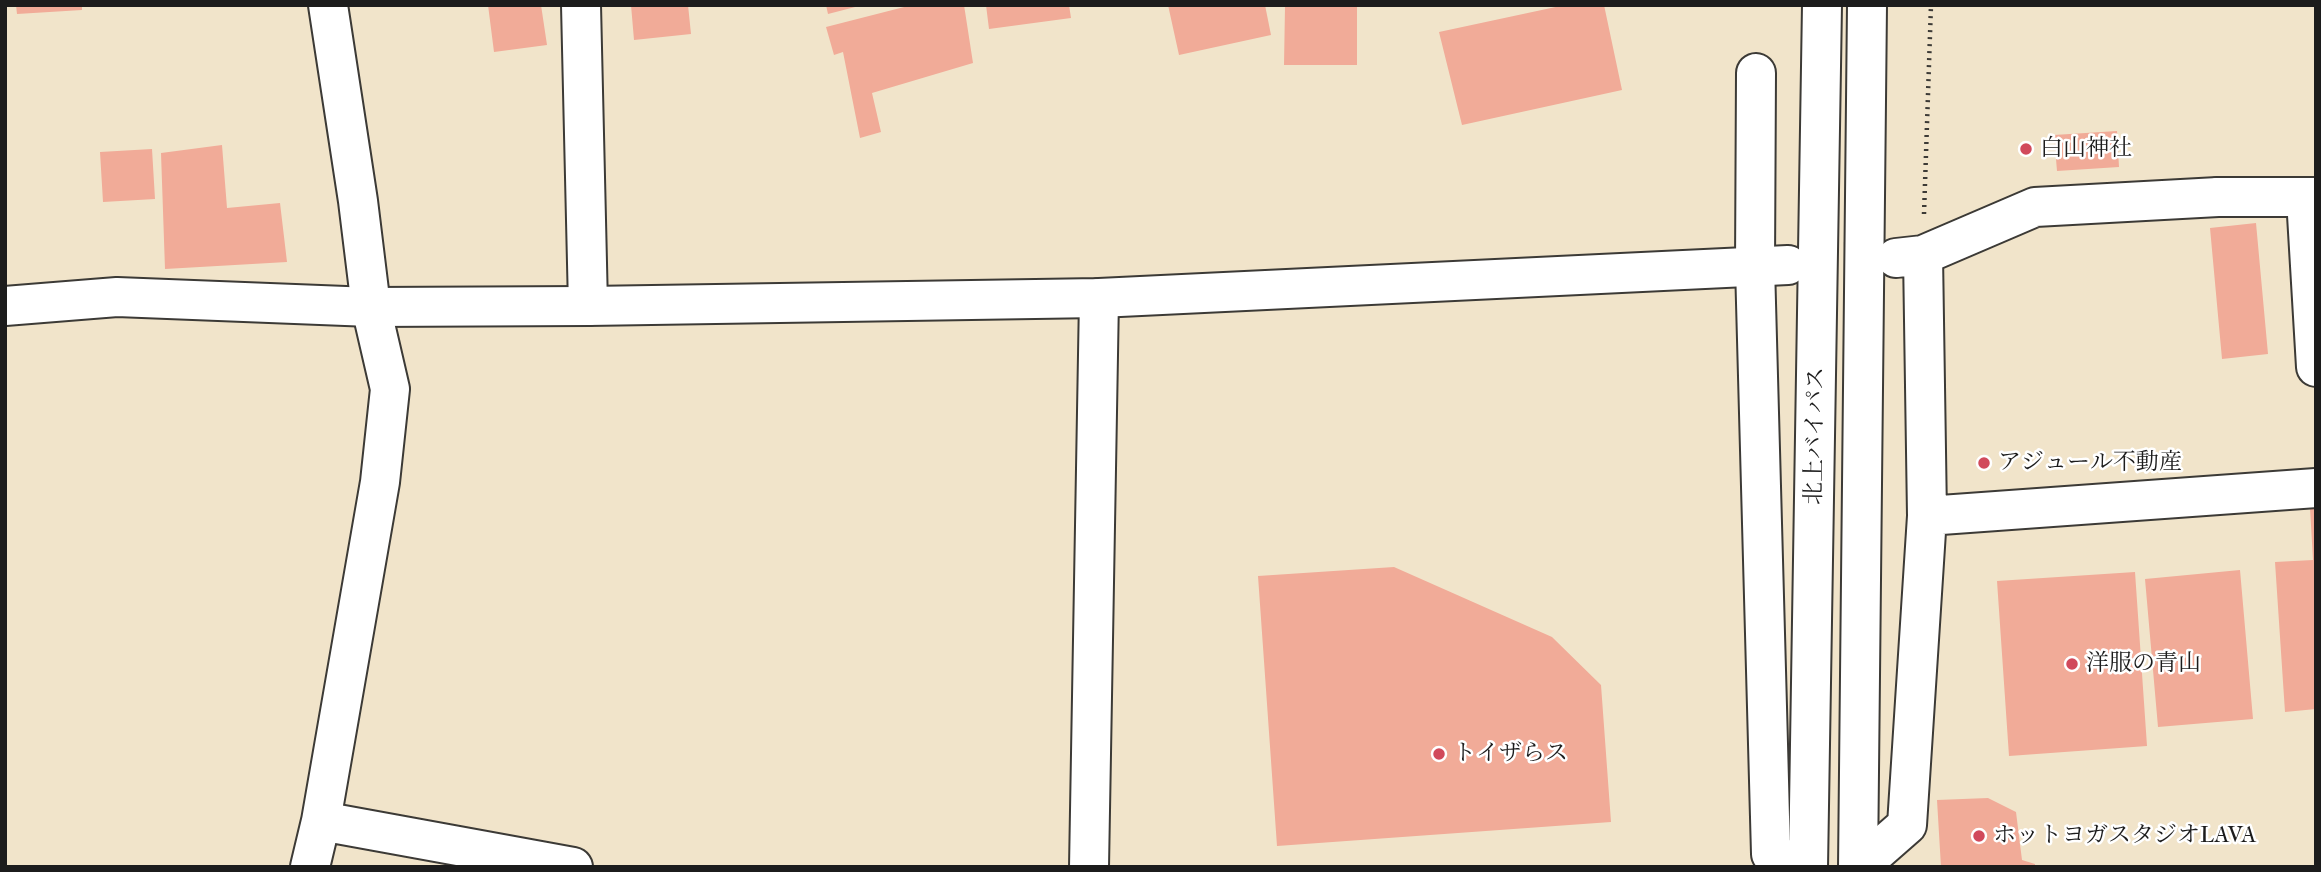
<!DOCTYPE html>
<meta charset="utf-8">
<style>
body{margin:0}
#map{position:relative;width:2321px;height:872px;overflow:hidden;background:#f1e4ca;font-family:"IM FELL French Canon",serif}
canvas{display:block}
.frame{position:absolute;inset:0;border:7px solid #1c1c1c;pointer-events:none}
</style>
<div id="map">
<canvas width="2321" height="872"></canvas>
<div class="frame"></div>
</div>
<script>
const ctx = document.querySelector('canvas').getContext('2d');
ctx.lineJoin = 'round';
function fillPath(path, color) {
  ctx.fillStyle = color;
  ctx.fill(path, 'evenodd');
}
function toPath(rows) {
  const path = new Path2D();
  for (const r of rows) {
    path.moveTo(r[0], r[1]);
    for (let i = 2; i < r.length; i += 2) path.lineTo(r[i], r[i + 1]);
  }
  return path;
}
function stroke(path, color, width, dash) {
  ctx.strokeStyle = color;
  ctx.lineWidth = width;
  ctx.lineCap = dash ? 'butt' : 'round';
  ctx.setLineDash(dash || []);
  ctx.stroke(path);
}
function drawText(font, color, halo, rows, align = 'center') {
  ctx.font = font + ' "IM FELL French Canon","Noto Serif JP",serif';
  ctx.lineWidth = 5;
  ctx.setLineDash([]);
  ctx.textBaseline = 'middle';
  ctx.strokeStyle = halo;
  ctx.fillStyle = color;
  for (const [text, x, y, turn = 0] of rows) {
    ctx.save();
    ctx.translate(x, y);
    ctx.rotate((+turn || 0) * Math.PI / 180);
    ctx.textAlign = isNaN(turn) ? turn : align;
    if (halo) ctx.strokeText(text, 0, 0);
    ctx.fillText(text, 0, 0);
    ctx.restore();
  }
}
const building = toPath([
 [16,5,82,5,82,10,17,14],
 [488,5,541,5,547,45,494,52],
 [631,5,688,5,691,34,634,40],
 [826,5,859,5,859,6,828,14],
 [912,5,964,5,973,63,872,93,881,132,860,138,843,52,834,55,826,27],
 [986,5,1069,5,1071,18,989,29],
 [1168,5,1265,5,1271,35,1179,55],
 [1565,5,1604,5,1622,90,1462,125,1439,32],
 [1285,7,1357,7,1357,65,1284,65],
 [2117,131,2119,167,2057,171,2054,135],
 [222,145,227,208,280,203,287,262,165,269,161,153],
 [152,149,155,199,103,202,100,152],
 [2256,223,2268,354,2222,359,2210,228],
 [2310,508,2316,508,2316,709,2285,712,2275,562,2313,560],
 [1394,567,1552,637,1601,685,1611,822,1277,846,1258,576],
 [2240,570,2253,719,2158,727,2145,579],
 [2135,572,2147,746,2009,756,1997,581],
 [1988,798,2016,812,2022,860,2035,864,2035,867,1941,867,1937,800]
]);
const minorTunnel = toPath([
 [1788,265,1896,258]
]);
const path = toPath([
 [1924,214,1931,5]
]);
const minor = toPath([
 [581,5,588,306],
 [1756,73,1755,266,1771,854,1808,866],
 [2306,198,2316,367],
 [1896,258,1923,255,2035,207,2218,197],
 [1927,516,2316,488],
 [321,821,573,867],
 [310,867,321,821,380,482,390,389,371,307,358,201,328,5],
 [1089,867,1099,298],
 [1859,867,1907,825,1927,516,1923,255]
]);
const tertiary = toPath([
 [2218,197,2316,197],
 [5,306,117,297,371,307,588,306,1099,298,1788,265]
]);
const trunk = toPath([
 [1808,867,1822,5],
 [1858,867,1867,5]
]);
const markers = [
 [2026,149,7,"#d1495b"],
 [1984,463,7,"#d1495b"],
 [2072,664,7,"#d1495b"],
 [1439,754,7,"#d1495b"],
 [1979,836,7,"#d1495b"]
];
const poiNames = [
 ["白山神社",2040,149],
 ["アジュール不動産",1998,463],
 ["洋服の青山",2086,664],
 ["トイザらス",1453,754],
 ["ホットヨガスタジオLAVA",1993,836]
];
const streetNames = [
 ["北上バイパス",1816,436,-89]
];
fillPath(building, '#f1ab98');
stroke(minorTunnel, '#c6bca7', 38, [38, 19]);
stroke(minor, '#3c3a36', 42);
stroke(tertiary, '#3c3a36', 42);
stroke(trunk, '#3c3a36', 42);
stroke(path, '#3c3a36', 4.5, [2, 5]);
stroke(minor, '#fff', 38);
stroke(tertiary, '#fff', 38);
stroke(trunk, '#fff', 38);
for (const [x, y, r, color] of markers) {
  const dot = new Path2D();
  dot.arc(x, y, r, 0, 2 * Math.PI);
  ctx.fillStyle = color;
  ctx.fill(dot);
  stroke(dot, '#fff', 2.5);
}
drawText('23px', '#1c1c1c', '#fff', poiNames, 'left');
drawText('23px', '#1c1c1c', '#fff', streetNames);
</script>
